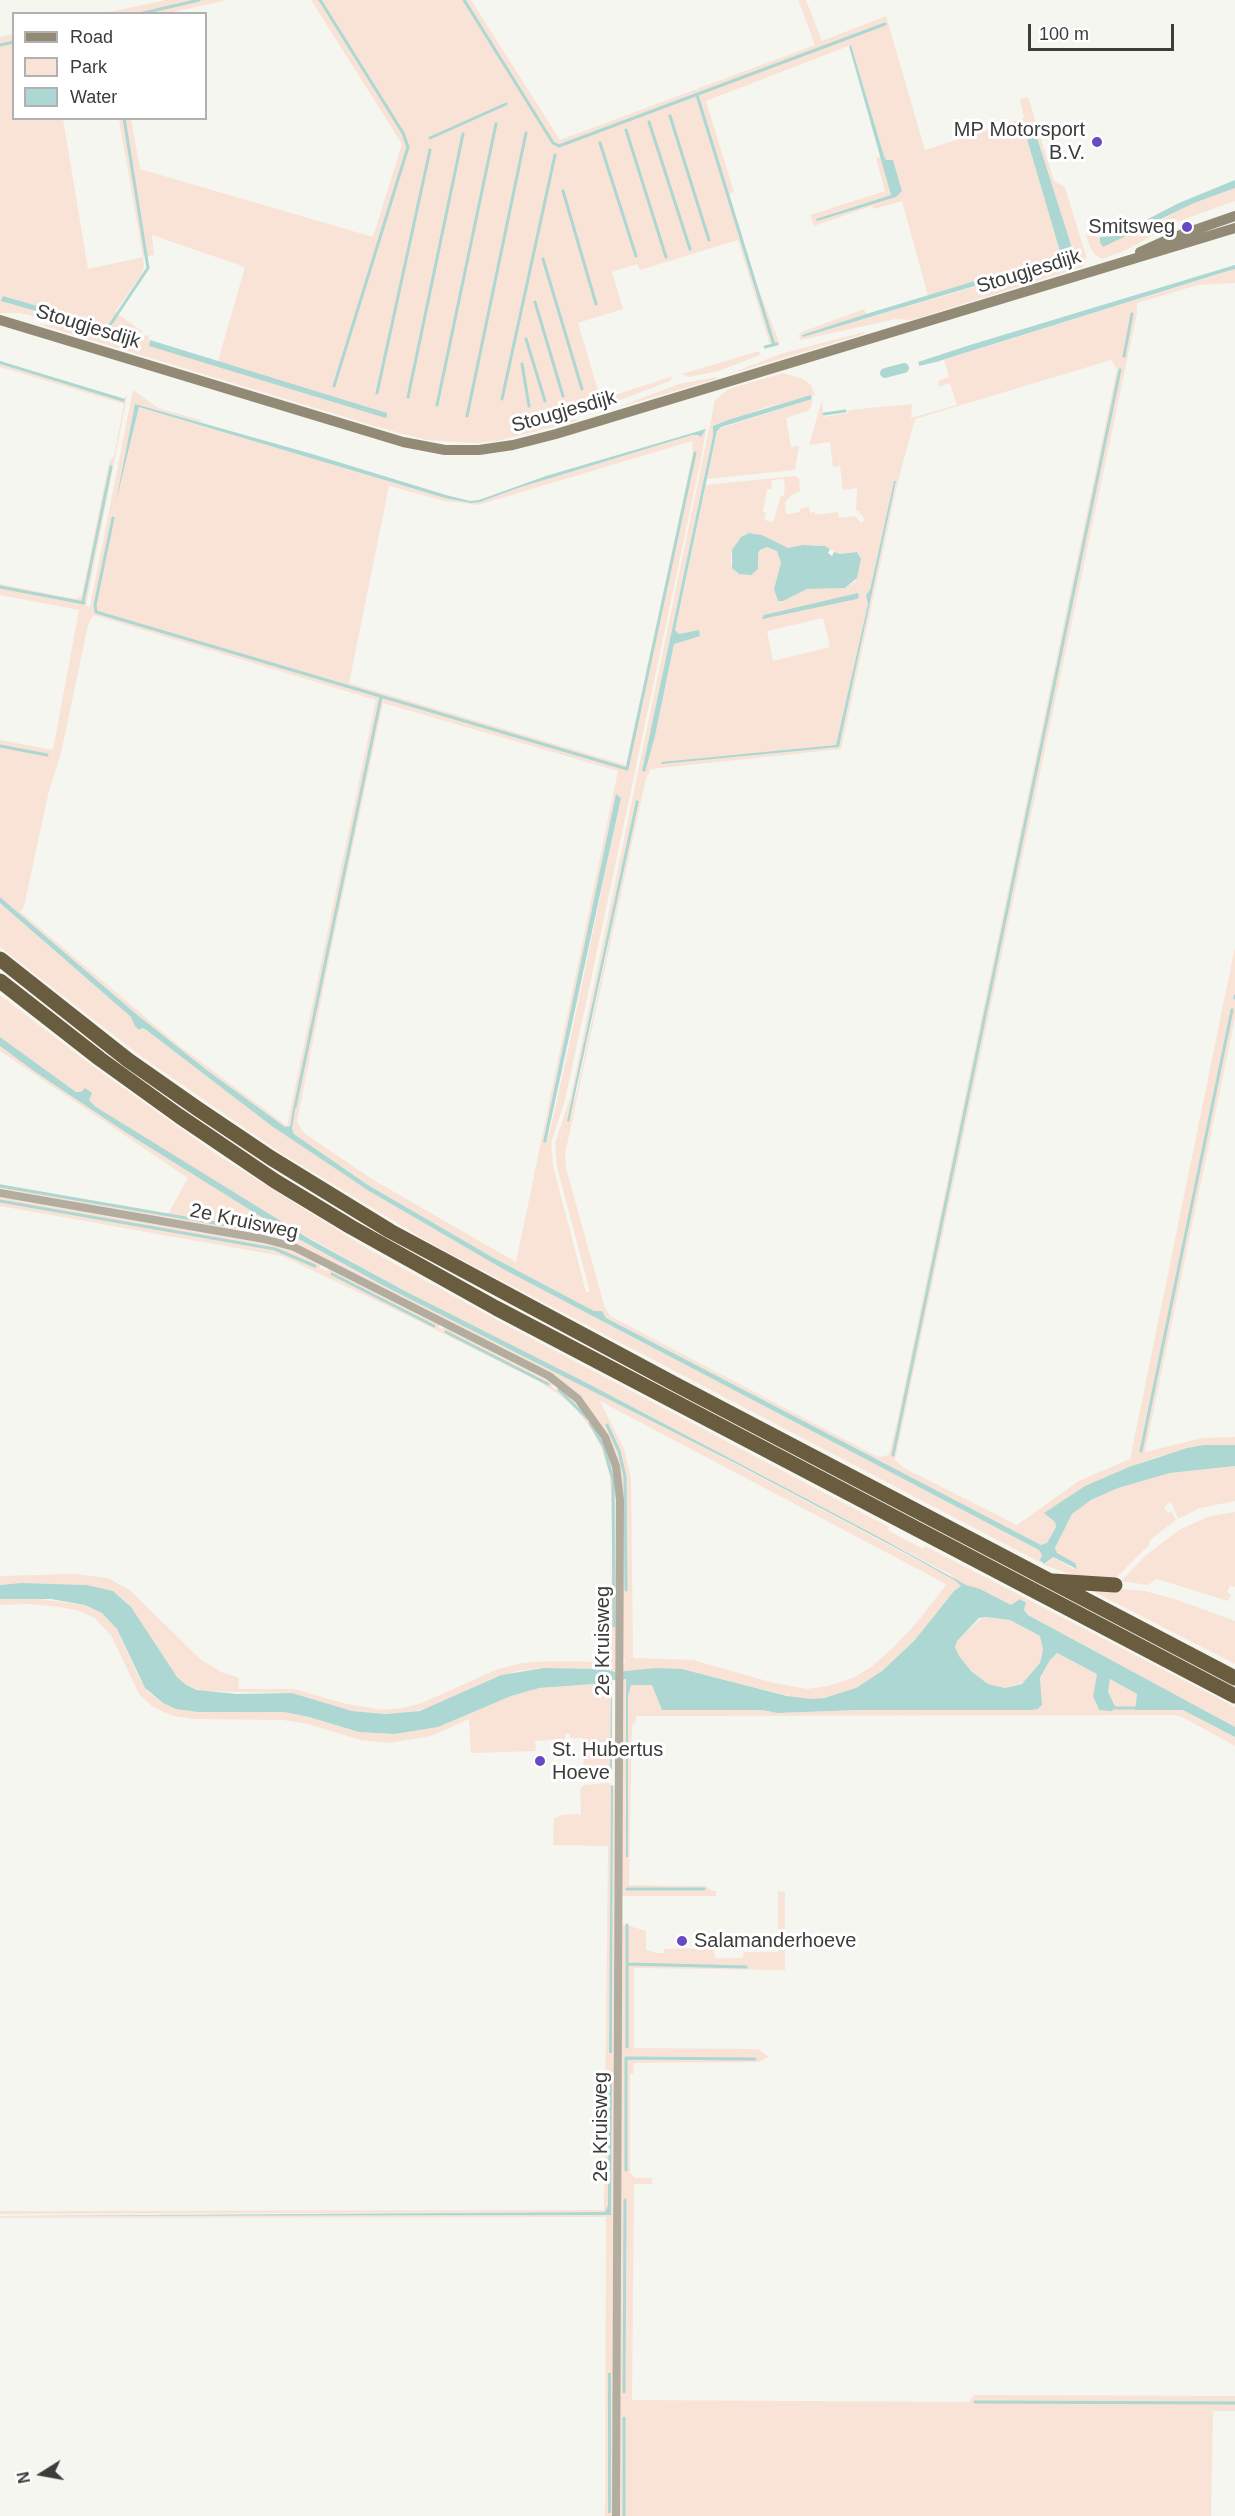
<!DOCTYPE html>
<style>
body{margin:0}
#map{position:relative;width:1235px;height:2516px;overflow:hidden;background:#f5f6f0;font-family:Arial,sans-serif}
canvas{display:block}
.legend{position:absolute;left:12px;top:12px;width:195px;height:108px;box-sizing:border-box;background:#fff;border:2px solid #b1b1b1;margin:0;padding:8px 10px;list-style:none;font-size:18px;color:#3c3d3b}
.legend li{display:flex;align-items:center;gap:12px;height:30px}
.legend b{width:30px;border:2px solid #b1b1b1}
.north{position:absolute;left:12px;top:2444px;width:60px;height:60px;-webkit-text-stroke:4px #fff;paint-order:stroke;rotate:259deg;font-size:16px;font-weight:700;line-height:24px;text-align:center;color:#3c3d3b}
.north::after{content:'';display:block;margin:auto;width:21px;height:27px;background:#3c3d3b;clip-path:polygon(50% 0,100% 100%,50% 72%,0 100%)}
.scale{position:absolute;left:1028px;top:24px;width:146px;height:27px;box-sizing:border-box;border:3px solid #3c3d3b;border-top:0;padding-left:8px;font-size:18px;line-height:21px;white-space:nowrap;color:#3c3d3b;-webkit-text-stroke:4px #fff;paint-order:stroke}
</style>
<div id="map">
<canvas width="1235" height="2516"></canvas>
<ul class="legend">
<li><b style="height:8px;background:#938a76"></b>Road</li>
<li><b style="height:16px;background:#f9e3d6"></b>Park</li>
<li><b style="height:16px;background:#acd7d2"></b>Water</li>
</ul>
<div class="north">N</div>
<div class="scale">100 m</div>
</div>
<script>
const ctx = document.querySelector('canvas').getContext('2d');
ctx.lineJoin = 'round';
function fillPath(path, color) {
  ctx.fillStyle = color;
  ctx.fill(path, 'evenodd');
}
function toPath(rows) {
  const path = new Path2D();
  for (const r of rows) {
    path.moveTo(r[0], r[1]);
    for (let i = 2; i < r.length; i += 2) path.lineTo(r[i], r[i + 1]);
  }
  return path;
}
function stroke(path, color, width, dash) {
  ctx.strokeStyle = color;
  ctx.lineWidth = width;
  ctx.lineCap = dash ? 'butt' : 'round';
  ctx.setLineDash(dash || []);
  ctx.stroke(path);
}
function drawText(font, color, halo, rows, align = 'center') {
  ctx.font = font + ' Arial,sans-serif';
  ctx.lineWidth = 6;
  ctx.setLineDash([]);
  ctx.textBaseline = 'middle';
  ctx.strokeStyle = halo;
  ctx.fillStyle = color;
  for (const [text, x, y, turn = 0] of rows) {
    ctx.save();
    ctx.translate(x, y);
    ctx.rotate((+turn || 0) * Math.PI / 180);
    ctx.textAlign = isNaN(turn) ? turn : align;
    if (halo) ctx.strokeText(text, 0, 0);
    ctx.fillText(text, 0, 0);
    ctx.restore();
  }
}
const green = toPath([
 [166,0,227,0,169,13,105,13],
 [311,0,471,0,560,140,815,45,798,0,806,0,822,41,886,16,925,150,1024,118,1020,100,1028,97,1054,181,1065,187,1086,256,1085,264,1082,267,912,320,896,319,800,340,799,335,802,332,864,309,866,314,803,335,803,337,1059,262,1072,248,1033,125,1024,129,1061,255,928,296,902,201,874,209,872,206,814,226,810,215,885,191,876,158,881,156,891,195,816,219,896,197,902,191,893,160,886,160,884,156,851,45,706,101,734,192,729,194,758,288,780,344,778,345,776,343,770,345,738,240,640,270,637,264,612,272,623,309,578,323,600,397,618,394,673,376,670,381,602,407,535,423,519,427,520,430,577,419,577,421,497,441,475,443,427,440,388,430,38,324,61,326,121,339,149,335,149,345,387,413,218,361,245,267,152,235,154,255,143,257,144,267,142,274,115,312,143,332,117,334,19,313,0,313,0,37,13,34,14,118,63,119,88,269,143,257,119,119,131,119,140,169,373,237,402,144],
 [3,296,86,320,85,324,2,301],
 [1235,188,1235,201,1179,221,1128,249,1102,259,1094,254,1090,247,1086,235,1100,237,1100,242,1131,235,1194,203],
 [1235,269,1235,283,1198,285,1137,303,1137,313,895,1460,904,1468,1017,1525,1079,1481,1130,1459,1235,947,1235,1018,1145,1452,1202,1438,1235,1437,1235,1445,1204,1445,1156,1457,1085,1486,1045,1513,1055,1522,1056,1527,1046,1545,1041,1545,606,1318,602,1311,594,1311,492,1257,368,1185,294,1134,292,1129,296,1105,289,1126,285,1127,208,1071,135,1013,0,897,0,740,53,750,79,610,0,595,0,584,76,599,82,595,109,462,114,456,124,404,0,367,0,364,124,401,125,396,127,396,86,606,90,607,133,390,158,408,201,420,201,422,135,404,115,506,139,407,445,498,471,503,480,502,518,488,692,435,698,435,701,437,705,430,706,422,706,430,701,459,586,1003,565,1100,551,1143,553,1166,586,1292,590,1292,557,1167,555,1143,571,1095,715,400,729,389,783,373,803,379,811,385,815,395,767,407,713,426,713,436,642,771,644,772,655,736,674,644,699,630,679,634,675,630,706,485,794,476,799,478,800,491,793,494,785,502,786,514,800,512,800,509,809,506,810,513,815,512,815,515,838,512,839,518,855,516,861,523,865,520,858,510,856,511,857,488,843,490,840,466,833,467,830,442,809,445,822,400,823,417,848,413,849,410,912,404,911,418,957,405,950,383,939,387,938,381,949,377,944,360],
 [1111,360,1117,369,897,1422,889,1455,878,1457,610,1316,604,1305,566,1168,565,1154,646,778,651,769,841,749,898,481,915,419],
 [692,441,693,453,626,765,349,683,389,486,445,501,478,505],
 [783,479,785,484,784,496,781,496,773,522,764,520,766,513,763,512,767,489,771,489,772,480],
 [894,481,896,482,839,747,660,764,836,745,868,604,866,595,870,590],
 [752,533,762,535,788,548,815,545,827,547,839,554,857,552,861,559,856,581,845,588,807,589,789,598,774,591,781,563,777,551,767,547,762,549,758,554,758,566,749,575,737,573,731,565,731,553,739,540,743,535],
 [93,615,376,700,287,1126,177,1044,21,912,24,906,49,791,61,753,88,625],
 [823,618,830,647,773,661,767,631],
 [383,703,618,771,516,1262,375,1181,304,1133,297,1122,332,945],
 [616,795,621,798,568,1050,550,1131,546,1143,543,1142],
 [636,800,639,801,576,1095,567,1121],
 [864,332,864,334,730,374,780,354],
 [759,351,760,355,719,371,688,377,682,374],
 [716,377,717,379,616,408,679,384],
 [812,399,812,405,808,411,786,418,791,447,799,446,795,470,707,479,718,429],
 [0,903,131,1017,139,1030,142,1028,145,1029,273,1127,369,1191,503,1269,1039,1550,1042,1553,1041,1563,432,1244,278,1151,142,1057,0,947],
 [0,995,94,1067,219,1156,368,1249,506,1325,889,1527,888,1530,891,1532,923,1549,925,1546,1235,1707,1235,1727,1030,1616,1024,1610,1026,1602,1020,1599,1011,1605,967,1585,954,1591,914,1641,882,1671,856,1688,834,1695,817,1699,801,1699,682,1669,656,1668,621,1672,621,1666,625,1663,625,1659,621,1657,621,1488,601,1426,574,1392,291,1244,0,1190,0,1184,168,1214,188,1178,0,1051,0,1046,125,1132,307,1244,384,1286,618,1402,951,1578,953,1576,583,1381,405,1291,265,1213,96,1107,89,1100,91,1093,76,1092,0,1037],
 [600,1401,946,1584,946,1585,918,1621,893,1648,871,1667,853,1678,828,1686,807,1689,774,1683,693,1660,633,1658,631,1479,624,1449],
 [0,1195,250,1238,288,1248,320,1263,320,1268,327,1271,331,1268,440,1325,438,1327,442,1329,446,1326,554,1383,552,1387,556,1389,559,1386,575,1399,599,1431,610,1455,616,1479,617,1672,605,1669,544,1668,518,1671,495,1677,427,1709,395,1714,352,1711,292,1693,203,1691,186,1685,177,1677,126,1602,113,1591,87,1585,21,1583,0,1585,0,1576,73,1574,108,1578,131,1591,200,1659,221,1672,239,1678,238,1689,294,1689,347,1704,382,1710,403,1708,422,1703,498,1669,522,1663,549,1661,611,1662,612,1509,610,1477,601,1447,592,1430,577,1410,561,1396,538,1381,404,1314,282,1256,0,1206],
 [1235,1466,1235,1501,1200,1508,1178,1519,1171,1502,1164,1507,1168,1513,1171,1511,1176,1520,1151,1539,1148,1546,1114,1580,1076,1576,1044,1565,1052,1557,1074,1569,1075,1563,1057,1553,1055,1548,1072,1514,1091,1500,1118,1488,1170,1473],
 [1235,1512,1235,1587,1230,1585,1227,1592,1231,1594,1228,1601,1157,1579,1148,1585,1121,1581,1145,1556,1179,1530,1210,1516],
 [1091,1586,1145,1591,1178,1600,1235,1621,1235,1664,1104,1597,1091,1590],
 [33,1598,85,1605,102,1613,117,1629,139,1678,148,1692,163,1703,190,1711,284,1712,309,1717,359,1732,395,1734,438,1727,511,1696,539,1688,607,1683,611,1694,610,1771,584,1774,582,1738,570,1738,570,1734,565,1734,565,1739,535,1741,536,1751,471,1753,469,1719,431,1736,388,1743,361,1740,308,1724,283,1720,195,1719,173,1716,153,1707,139,1694,112,1637,95,1618,80,1611,60,1607,28,1604,0,1605,0,1599],
 [983,1617,1010,1620,1040,1636,1043,1650,1040,1663,1025,1682,1005,1688,988,1684,971,1671,960,1659,894,1685,957,1640],
 [1057,1653,1097,1674,1093,1696,1098,1709,1102,1710,1115,1704,1108,1694,1110,1679,1137,1694,1135,1710,1183,1710,1235,1737,1235,1746,1184,1718,1175,1715,636,1716,635,1724,632,1725,629,1885,706,1886,712,1891,716,1891,716,1896,622,1896,622,1679,626,1679,626,1857,628,1857,628,1696,631,1685,652,1685,662,1710,763,1710,777,1713,858,1710,1032,1710,1038,1709,1042,1705,1040,1679,1050,1660],
 [608,1783,611,1785,610,2053,612,2053,613,1785,616,1786,614,2516,605,2516,606,2217,0,2218,0,2216,611,2215,612,2071,610,2071,608,2205,605,2212,0,2214,0,2211,604,2210,608,1846,553,1845,554,1818,562,1815,581,1814,580,1789,584,1785],
 [608,2373,611,2373,610,2513,608,2513],
 [778,1891,785,1892,785,1970,634,1968,634,2048,758,2049,769,2057,759,2062,634,2063,633,2074,630,2074,630,2173,635,2178,652,2178,652,2184,634,2184,632,2400,969,2402,974,2395,1235,2396,1235,2411,1213,2411,1211,2516,618,2516,620,1932,623,1924,646,1931,646,1950,657,1953,664,1953,664,1949,713,1948,715,1958,743,1958,744,1952,778,1952]
]);
const water = toPath([
 [851,45,884,156,886,160,893,160,902,191,896,197,817,221,816,219,891,195,849,46],
 [1033,125,1072,248,1072,257,803,337,802,335,866,314,1061,255,1024,129],
 [1235,180,1235,188,1194,203,1103,247,1100,242,1100,237,1115,236,1179,203],
 [1235,265,1235,269,1218,274,936,362,919,366,919,364,918,362,970,345],
 [3,296,86,320,85,325,1,301],
 [150,340,387,413,387,416,386,418,149,346],
 [0,361,125,399,124,402,0,364],
 [811,395,812,399,721,427,717,431,675,630,679,634,699,630,700,636,674,644,655,736,645,772,642,771,713,436,713,426,731,419],
 [135,404,312,454,446,495,470,501,479,500,546,476,706,429,701,437,698,435,692,435,518,488,480,502,471,503,445,498,139,407,115,506],
 [894,481,896,481,839,747,661,764,662,762,836,745,868,604,866,595,870,590],
 [749,533,762,535,788,548,803,545,825,546,830,549,828,553,832,556,834,552,840,554,857,552,861,559,857,578,845,588,807,589,783,601,778,601,774,589,781,563,777,551,767,547,760,550,758,554,758,569,751,575,739,574,732,568,732,550,741,537],
 [858,593,859,597,857,599,762,619,764,615],
 [616,794,621,798,546,1143,543,1142],
 [636,800,639,801,569,1122,567,1121],
 [0,897,135,1013,208,1071,285,1127,290,1126,294,1105,296,1105,292,1129,294,1134,368,1185,492,1257,594,1311,602,1311,606,1318,1041,1545,1047,1543,1056,1527,1055,1522,1044,1513,1085,1486,1129,1467,1187,1448,1204,1445,1235,1445,1235,1466,1170,1473,1118,1488,1091,1500,1072,1514,1055,1548,1057,1553,1075,1563,1077,1569,1053,1557,1044,1564,1040,1560,1042,1555,1039,1550,503,1269,369,1191,273,1127,145,1029,142,1028,139,1030,135,1026,131,1017,0,903],
 [0,1037,76,1092,81,1092,85,1088,92,1093,89,1100,96,1107,313,1241,405,1291,583,1381,877,1536,966,1585,980,1589,1011,1605,1020,1599,1023,1601,1026,1602,1024,1610,1028,1615,1235,1727,1235,1737,1183,1710,1135,1710,1137,1694,1110,1679,1108,1692,1116,1708,1111,1711,1099,1710,1093,1696,1097,1674,1057,1653,1050,1660,1040,1678,1042,1705,1038,1709,1032,1710,858,1710,777,1713,763,1710,662,1710,652,1685,631,1685,628,1696,628,1857,626,1857,626,1679,612,1680,612,1771,610,1771,611,1694,607,1683,539,1688,511,1696,438,1727,395,1734,359,1732,309,1717,284,1712,198,1712,176,1709,163,1703,145,1688,117,1629,102,1613,85,1605,51,1599,0,1599,0,1585,21,1583,87,1585,113,1591,131,1607,177,1677,186,1685,197,1690,237,1694,292,1693,352,1711,386,1714,420,1711,501,1675,544,1668,605,1669,615,1672,656,1668,682,1669,787,1696,811,1699,824,1698,856,1688,882,1671,914,1641,954,1591,961,1586,956,1581,900,1550,735,1463,384,1286,284,1231,125,1132,34,1071,0,1046],
 [985,1617,1010,1620,1040,1636,1043,1650,1040,1663,1022,1684,1005,1688,988,1684,971,1671,959,1656,955,1647,957,1641,979,1618],
 [611,1785,613,1786,612,2053,609,2053],
 [609,2071,612,2071,611,2215,0,2216,605,2212,608,2205],
 [608,2373,611,2373,611,2513,608,2513]
]);
const stream = toPath([
 [320,0,403,133,408,147,334,386],
 [464,0,553,143,559,146,885,24],
 [139,14,199,0],
 [0,45,14,42],
 [697,95,774,345],
 [670,116,709,240],
 [649,122,690,249],
 [626,130,666,257],
 [430,138,506,104],
 [600,143,636,256],
 [563,191,596,304],
 [543,259,582,389],
 [535,302,563,396],
 [110,325,148,268,124,118],
 [526,339,545,401],
 [765,347,777,344],
 [1124,356,1132,314],
 [522,364,529,406],
 [377,393,430,150],
 [408,397,463,134],
 [502,399,555,155],
 [437,405,496,124],
 [824,414,845,411],
 [467,416,526,133],
 [113,518,95,605,96,612,627,769,695,453],
 [0,587,84,603],
 [83,602,111,467],
 [0,746,47,755],
 [1235,998,1235,996],
 [295,1107,381,697],
 [0,1186,267,1232],
 [0,1201,275,1249,315,1266],
 [332,1274,434,1326],
 [446,1332,548,1384],
 [559,1390,587,1418],
 [590,1423,604,1447,613,1480,614,1626],
 [607,1425,619,1451,625,1477,626,1590],
 [1141,1451,1232,1010],
 [893,1455,1120,370],
 [1113,1708,1137,1708],
 [627,1889,704,1889],
 [627,1964,746,1967],
 [627,2047,627,1925],
 [626,2058,755,2059],
 [626,2170,626,2058],
 [624,2392,625,2200],
 [975,2402,1235,2403],
 [624,2516,624,2418]
]);
const canal = toPath([
 [885,373,904,368]
]);
const street = toPath([
 [0,1193,264,1239,294,1247,549,1376,578,1399,605,1437,616,1466,620,1500,616,2516]
]);
const secondary = toPath([
 [1140,252,1169,239,1235,216],
 [0,320,403,442,445,450,479,450,513,445,556,434,1235,228]
]);
const highway = toPath([
 [0,959,128,1060,198,1109,271,1158,390,1231,673,1383,1235,1678],
 [0,981,100,1059,179,1116,275,1181,351,1227,496,1308,1235,1696],
 [1053,1581,1115,1585]
]);
const markers = [
 [1097,142,6,"#674ac3"],
 [1187,227,6,"#674ac3"],
 [540,1761,6,"#674ac3"],
 [682,1941,6,"#674ac3"]
];
const poiNames = [
 ["MP Motorsport",1085,130],
 ["B.V.",1085,153],
 ["Smitsweg",1175,227],
 ["St. Hubertus",552,1750,"left"],
 ["Hoeve",552,1773,"left"],
 ["Salamanderhoeve",694,1941,"left"]
];
const streetNames = [
 ["Stougjesdijk",1029,272,-17],
 ["Stougjesdijk",88,327,17],
 ["Stougjesdijk",564,412,-16],
 ["2e Kruisweg",244,1222,12],
 ["2e Kruisweg",603,1641,-90],
 ["2e Kruisweg",601,2127,-90]
];
fillPath(green, '#f9e3d6');
fillPath(water, '#acd7d2');
stroke(stream, '#acd7d2', 3);
stroke(canal, '#acd7d2', 10);
stroke(street, '#b3ada0', 8);
stroke(secondary, '#938a76', 10);
stroke(highway, '#695c3f', 15);
for (const [x, y, r, color] of markers) {
  const dot = new Path2D();
  dot.arc(x, y, r, 0, 2 * Math.PI);
  ctx.fillStyle = color;
  ctx.fill(dot);
  stroke(dot, '#fff', 2);
}
drawText('20px', '#3c3d3b', '#fff', poiNames, 'right');
drawText('20px', '#3c3d3b', '#fff', streetNames);
</script>
